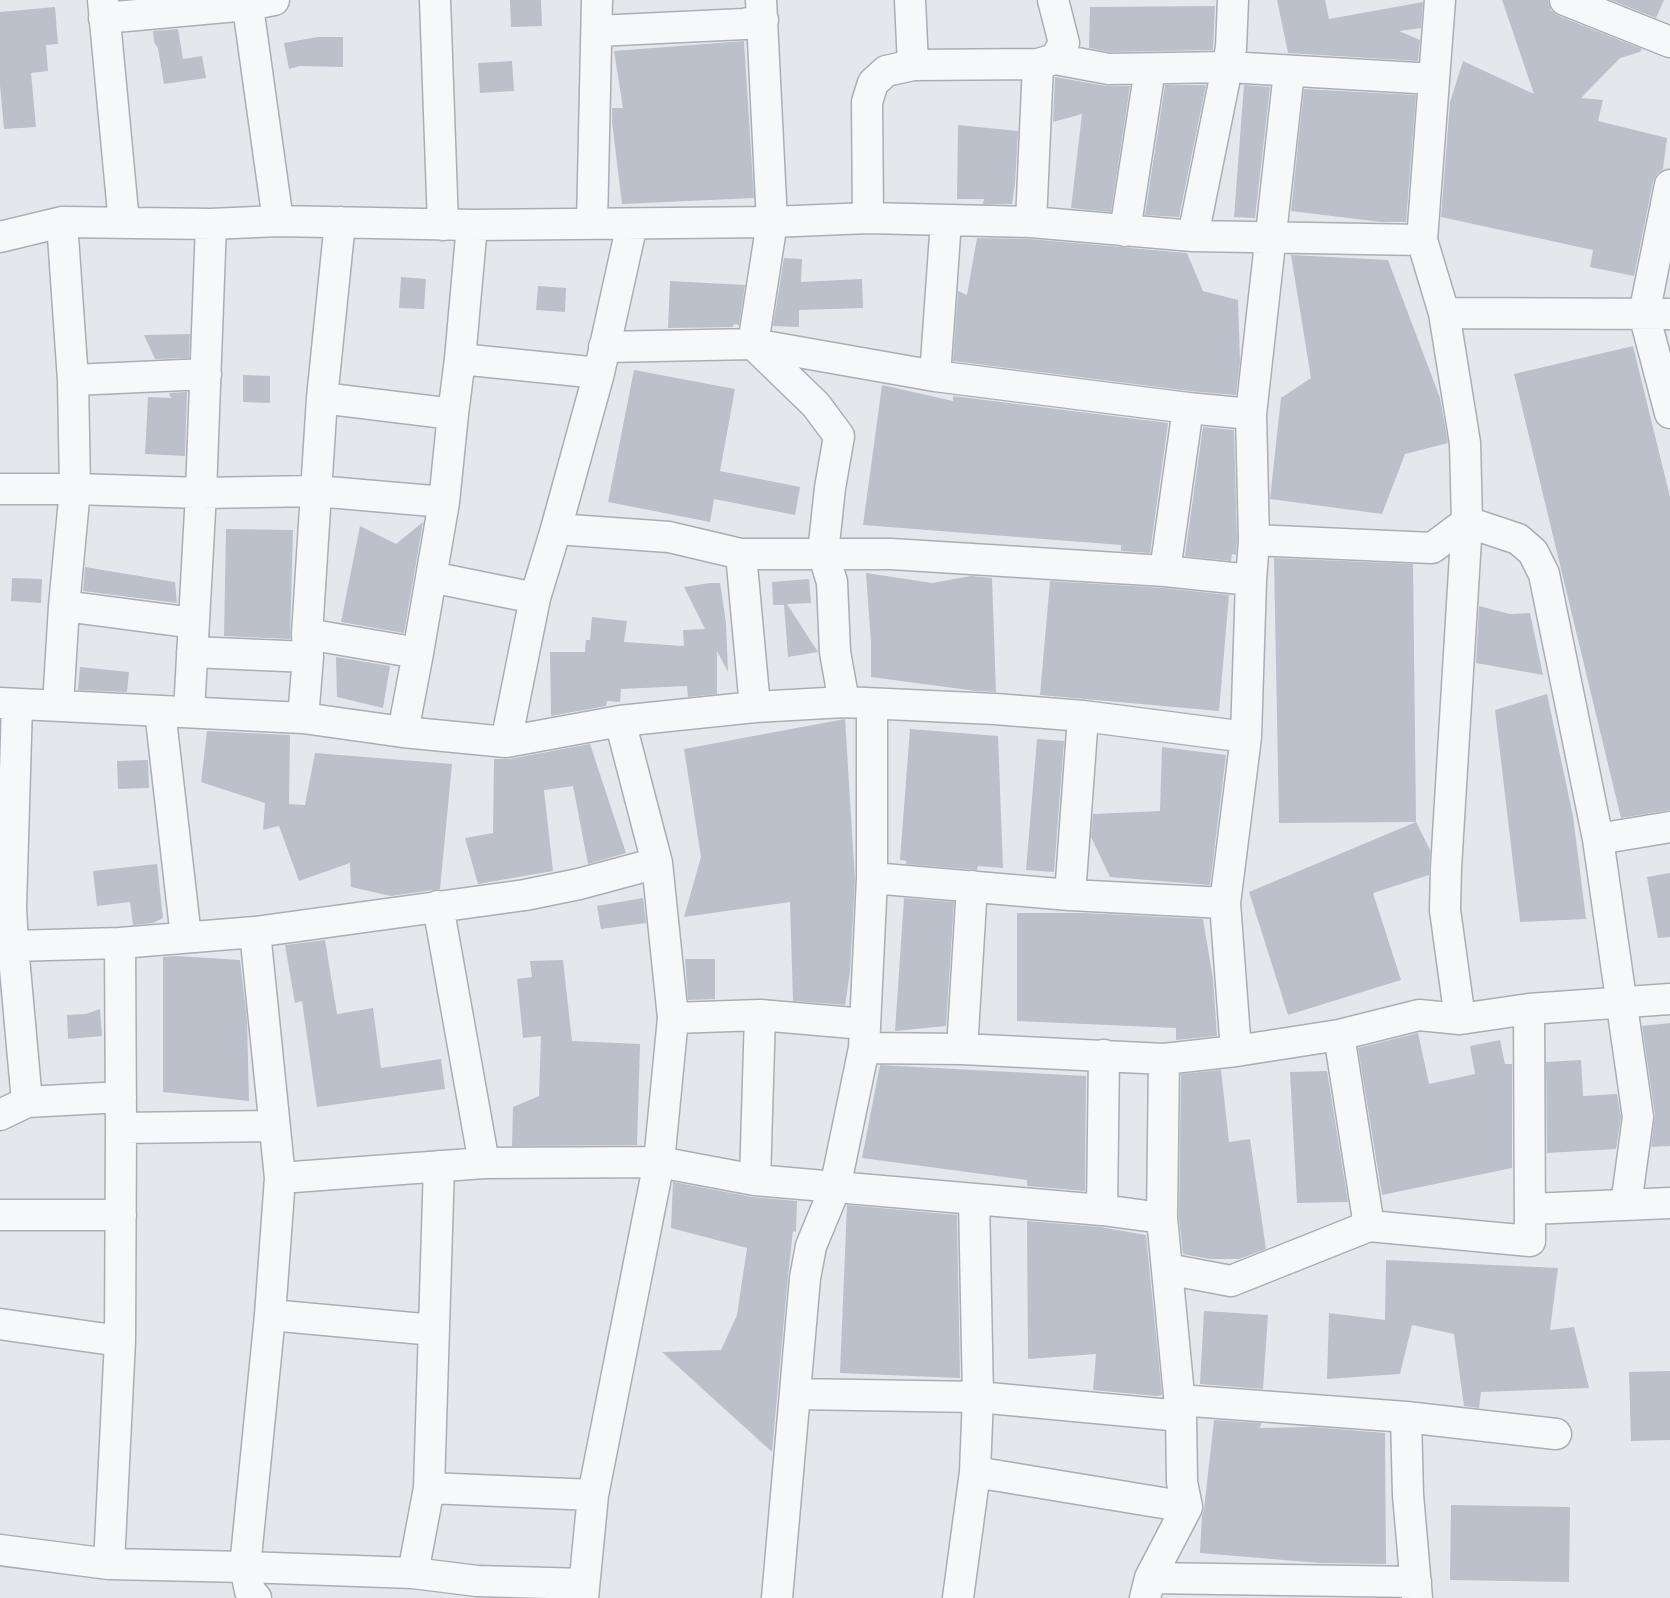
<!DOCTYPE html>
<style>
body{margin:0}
canvas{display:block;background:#e4e7ec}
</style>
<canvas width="1670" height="1598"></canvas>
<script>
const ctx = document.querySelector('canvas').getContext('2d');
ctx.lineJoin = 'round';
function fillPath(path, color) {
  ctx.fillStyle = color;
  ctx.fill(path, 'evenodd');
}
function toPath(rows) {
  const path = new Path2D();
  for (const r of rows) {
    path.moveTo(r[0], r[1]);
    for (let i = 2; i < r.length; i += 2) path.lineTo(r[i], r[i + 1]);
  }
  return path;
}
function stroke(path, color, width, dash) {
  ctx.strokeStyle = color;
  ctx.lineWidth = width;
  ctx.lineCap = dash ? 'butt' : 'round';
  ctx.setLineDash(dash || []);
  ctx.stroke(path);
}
const building = toPath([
 [510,0,541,0,542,26,511,27],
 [1277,0,1325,0,1329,19,1423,2,1421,28,1399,31,1420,40,1418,61,1288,53],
 [1502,0,1548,0,1551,10,1559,16,1642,49,1640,52,1620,58,1581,98,1603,100,1598,121,1667,138,1663,169,1657,174,1653,182,1634,276,1590,267,1593,250,1441,217,1450,102,1463,61,1534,94],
 [1611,0,1664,0,1656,18],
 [1215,6,1213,50,1110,52,1089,48,1090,7],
 [55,7,58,44,46,45,48,71,31,73,36,127,4,129,0,85,0,12],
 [178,29,183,59,202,56,206,78,164,84,158,48,154,42,153,31],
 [318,37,343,37,343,67,300,66,289,69,284,43],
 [744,41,754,198,622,204,612,122,612,108,623,108,614,51],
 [512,61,514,91,480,93,478,63],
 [1055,77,1106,86,1130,86,1111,212,1071,208,1082,114,1053,122],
 [1165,85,1206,85,1179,217,1145,215],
 [1244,85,1270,87,1255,218,1234,217],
 [1304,89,1416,95,1406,222,1381,222,1291,211],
 [958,125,1018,131,1015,184,1012,204,983,204,984,199,957,199],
 [977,238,1030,239,1187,253,1203,291,1238,300,1240,361,1236,395,1190,391,953,361,958,291,967,295],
 [1291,255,1388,260,1440,398,1448,443,1405,454,1382,514,1270,499,1281,398,1311,378],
 [784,258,802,259,801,282,862,279,863,308,799,310,799,327,773,326],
 [401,277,426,279,424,309,399,308],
 [670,281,745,285,739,325,734,324,733,327,668,328],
 [538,286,566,288,565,312,536,310],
 [190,334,189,358,155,359,144,335],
 [1633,346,1670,497,1670,810,1621,818,1514,374],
 [634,370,735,389,720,471,800,487,795,515,714,499,710,522,608,502],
 [243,375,270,376,270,403,243,402],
 [882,385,953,401,953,396,1168,423,1150,553,1121,551,1121,545,863,525],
 [187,392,185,456,145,454,148,397,171,398,169,393],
 [1203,427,1234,430,1237,540,1236,555,1232,554,1231,561,1185,556],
 [423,522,404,633,341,622,360,526,396,544],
 [226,529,293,530,290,639,224,636],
 [1274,558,1413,564,1416,822,1279,823],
 [85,567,175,582,177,603,83,591],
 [866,573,932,583,971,576,992,578,996,692,976,691,871,677,871,643],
 [12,578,42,579,41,603,11,601],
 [809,579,811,603,787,604,818,652,788,657,784,605,773,605,772,582],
 [1050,581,1164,588,1229,595,1219,711,1040,695],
 [710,583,720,583,726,623,728,672,717,651,717,694,688,697,687,686,621,689,620,702,607,701,606,706,551,716,550,652,585,652,586,640,590,640,592,617,627,621,624,642,684,646,683,630,705,629,684,587],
 [1479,606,1510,614,1530,613,1543,675,1476,663],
 [336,657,390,666,383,708,337,697],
 [80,667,129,672,127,692,78,690],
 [1547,694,1573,816,1586,919,1520,922,1495,710],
 [845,719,855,880,850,972,845,1005,793,1001,790,902,684,917,701,857,684,749],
 [910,729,998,736,1003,868,978,866,977,870,906,864,906,861,900,860],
 [207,731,290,735,289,804,305,805,315,753,452,764,440,889,391,896,351,887,350,863,299,881,279,826,263,830,265,803,201,782],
 [1037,739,1064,741,1054,872,1026,870],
 [590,744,626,853,588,864,573,786,544,790,553,871,478,884,465,838,493,833,494,759,509,759],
 [1162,747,1226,755,1210,885,1110,877,1091,837,1093,814,1160,811],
 [148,760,149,788,118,789,117,761],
 [1416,822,1430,850,1429,875,1373,893,1401,980,1288,1015,1249,892],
 [157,864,163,918,153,923,133,925,130,902,97,906,93,871],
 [1670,873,1670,937,1658,938,1647,877],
 [643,898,646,923,601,929,597,906],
 [904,898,954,902,946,1026,895,1031],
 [1017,913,1085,913,1203,919,1213,979,1217,1036,1176,1040,1176,1028,1017,1021],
 [325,940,337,1014,373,1008,381,1068,441,1059,445,1089,317,1107,302,1001,295,1003,285,945],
 [176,956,240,960,247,1020,249,1101,163,1092,163,957],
 [685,959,715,959,715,999,688,1000],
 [563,960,572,1041,640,1044,637,1145,512,1146,513,1107,539,1096,541,1036,523,1038,517,979,532,977,530,961],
 [100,1009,102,1036,68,1039,67,1015,86,1014],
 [1670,1023,1670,1146,1651,1147,1655,1115,1642,1026],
 [1418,1033,1429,1084,1475,1074,1470,1046,1500,1040,1505,1064,1512,1064,1512,1168,1382,1195,1358,1048],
 [1581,1060,1583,1096,1617,1094,1621,1117,1616,1149,1547,1153,1546,1062],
 [880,1065,1086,1076,1085,1191,1027,1186,1027,1180,862,1158],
 [1221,1070,1229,1142,1250,1139,1266,1249,1239,1259,1210,1259,1183,1254,1179,1217,1181,1074],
 [1327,1071,1348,1202,1297,1203,1290,1072],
 [673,1182,752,1197,797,1201,796,1232,793,1231,788,1276,772,1452,662,1352,721,1350,737,1315,747,1248,671,1228],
 [847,1205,957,1215,960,1378,840,1373],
 [1027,1221,1100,1227,1146,1235,1162,1395,1156,1396,1093,1390,1096,1354,1028,1359],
 [1386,1260,1558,1268,1550,1330,1574,1327,1589,1388,1481,1392,1479,1408,1464,1406,1454,1334,1412,1325,1400,1374,1327,1379,1329,1313,1385,1320],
 [1204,1311,1268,1315,1263,1389,1200,1384],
 [1670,1371,1670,1440,1631,1441,1629,1372],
 [1214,1420,1261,1423,1260,1428,1313,1427,1385,1433,1386,1564,1320,1563,1200,1553,1202,1516,1204,1509],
 [1451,1505,1570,1507,1569,1582,1450,1580]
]);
const minor = toPath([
 [103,0,124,223],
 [247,0,278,221],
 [435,0,443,225],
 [910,0,913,65],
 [1053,0,1064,43,1055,59],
 [1440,0,1422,240,1444,313,1465,443,1467,522,1446,868,1445,910,1460,1019],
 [1565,0,1670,42],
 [104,18,248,5,274,0],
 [597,31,744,24,763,20],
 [1670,185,1644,314,1670,413],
 [868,218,867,102,873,83,886,71,913,65,1038,64,1055,59,1109,69,1228,67,1434,79],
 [1031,222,1038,64],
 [592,224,597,0],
 [1125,231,1150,69],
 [1193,236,1231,48,1233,0],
 [0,237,62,222,211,224,278,221,472,225,772,222,868,218,1031,222,1193,236,1422,240],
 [1444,313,1670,314],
 [753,344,816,405,839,436,830,488,823,553,832,582,835,652,844,702],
 [753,344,772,222,761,0],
 [604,347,753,344,935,376,1188,408,1251,414],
 [460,359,599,373],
 [935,376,946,221],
 [73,380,206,374],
 [322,398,453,414],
 [0,489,75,489,201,493,316,491,444,502],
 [1467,522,1518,539,1533,552,1544,574,1598,839,1638,1117,1626,1205],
 [556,529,669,537,741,554,891,554,1165,571,1251,580],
 [1254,540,1432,548,1467,522],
 [741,554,755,707],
 [1165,571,1188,408],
 [431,577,535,598],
 [64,606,194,623],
 [307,634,418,653],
 [192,652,308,657],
 [0,703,303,718,403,732,506,742,620,721,755,707,844,702,995,709,1083,716,1246,737],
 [17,704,11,907,13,946,27,1102],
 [58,705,64,606,75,489,73,380,62,222],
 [160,711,186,937],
 [189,712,201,493,211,224],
 [303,718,308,657,307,634,322,398,340,222],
 [403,732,418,653,444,502,453,414,460,359,472,225],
 [506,742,535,598,556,529,599,373,632,224],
 [1598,839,1670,827],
 [872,878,1070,895,1225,903,1246,737,1251,580,1254,540,1251,414,1289,72],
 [1070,895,1083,716],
 [1225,903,1236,1051],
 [438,906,484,1163],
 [255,932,280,1178,270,1315,245,1567,250,1591,256,1598],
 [13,946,120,943,255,932,525,895,579,884,657,863],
 [673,1018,760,1015,864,1024],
 [1339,1035,1369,1226],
 [864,1048,962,1049,1164,1059,1236,1051,1339,1035,1419,1015,1460,1019,1529,1009,1670,999],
 [962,1049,972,886],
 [0,1115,27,1102,121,1097],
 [121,1128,274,1126],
 [280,1178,484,1163,659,1162,755,1180,1102,1210,1162,1218,1167,1269,1231,1281,1369,1226,1530,1241,1529,1009],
 [755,1180,760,1015],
 [1530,1209,1670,1203],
 [1102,1210,1104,1055],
 [0,1215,121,1215],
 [270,1315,434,1330],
 [0,1324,120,1341],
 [795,1394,978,1397,1181,1416],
 [1179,1400,1406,1417,1556,1434],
 [1406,1417,1408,1495,1417,1598],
 [975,1472,1187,1507],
 [429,1488,593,1495],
 [0,1550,109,1564,245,1567,413,1573,477,1581,584,1584],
 [109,1564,120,1341,121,1128,120,943],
 [413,1573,429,1488,439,1166],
 [1150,1578,1416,1582],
 [583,1598,593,1495,659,1162,673,1018,657,863,620,721],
 [777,1598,805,1278,811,1246,835,1188,864,1048,872,878,872,704],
 [958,1598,975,1472,978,1397,974,1200],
 [1145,1598,1150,1578,1187,1507,1182,1482,1181,1416,1162,1218,1164,1059]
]);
fillPath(building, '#bbc0ca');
stroke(minor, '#a9aeb7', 33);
stroke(minor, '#f7f8fa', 30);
</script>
